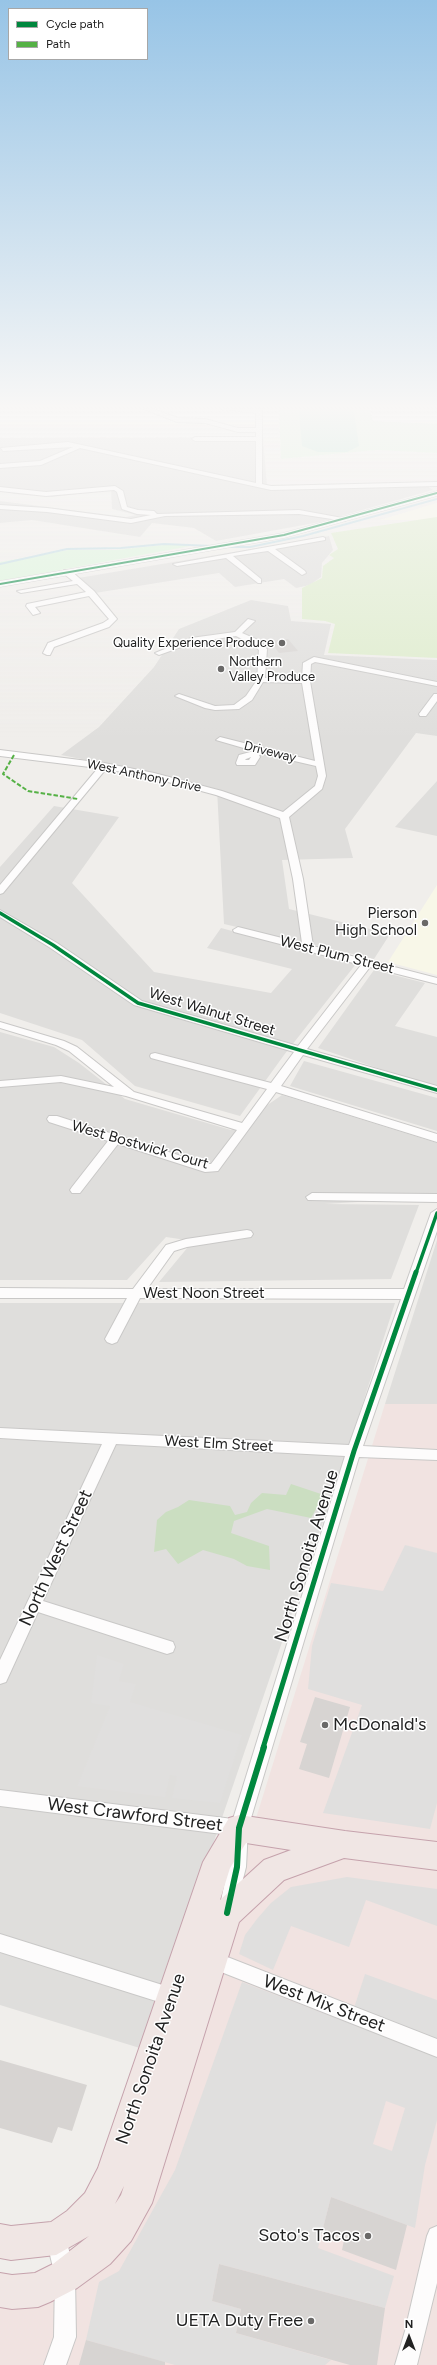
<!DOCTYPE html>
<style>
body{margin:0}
#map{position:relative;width:437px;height:2365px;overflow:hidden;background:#f0eeeb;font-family:Figtree,sans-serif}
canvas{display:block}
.legend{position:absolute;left:8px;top:8px;width:140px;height:52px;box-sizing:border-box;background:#fff;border:1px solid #a7a7a7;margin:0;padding:5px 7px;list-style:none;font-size:12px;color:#222}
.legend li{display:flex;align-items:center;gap:8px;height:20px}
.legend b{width:20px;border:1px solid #a7a7a7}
.north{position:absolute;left:389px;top:2317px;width:40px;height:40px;-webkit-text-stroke:3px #fff;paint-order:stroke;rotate:0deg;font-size:11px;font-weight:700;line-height:16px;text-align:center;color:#222}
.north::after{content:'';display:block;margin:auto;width:14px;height:18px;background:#222;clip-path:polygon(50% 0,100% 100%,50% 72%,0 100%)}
</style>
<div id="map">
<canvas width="437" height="2365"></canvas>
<ul class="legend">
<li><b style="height:5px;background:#00873e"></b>Cycle path</li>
<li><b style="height:5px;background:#55b145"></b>Path</li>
</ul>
<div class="north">N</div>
</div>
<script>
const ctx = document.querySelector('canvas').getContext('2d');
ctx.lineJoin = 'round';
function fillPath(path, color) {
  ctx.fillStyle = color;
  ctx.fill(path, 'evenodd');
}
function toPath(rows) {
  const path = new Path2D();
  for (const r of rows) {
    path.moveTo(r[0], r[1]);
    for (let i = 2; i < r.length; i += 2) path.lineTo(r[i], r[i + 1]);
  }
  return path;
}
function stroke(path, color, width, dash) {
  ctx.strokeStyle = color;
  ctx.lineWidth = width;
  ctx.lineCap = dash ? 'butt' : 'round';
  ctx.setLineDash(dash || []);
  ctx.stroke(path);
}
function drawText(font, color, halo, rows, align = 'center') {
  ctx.font = font + ' Figtree,sans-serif';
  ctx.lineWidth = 3;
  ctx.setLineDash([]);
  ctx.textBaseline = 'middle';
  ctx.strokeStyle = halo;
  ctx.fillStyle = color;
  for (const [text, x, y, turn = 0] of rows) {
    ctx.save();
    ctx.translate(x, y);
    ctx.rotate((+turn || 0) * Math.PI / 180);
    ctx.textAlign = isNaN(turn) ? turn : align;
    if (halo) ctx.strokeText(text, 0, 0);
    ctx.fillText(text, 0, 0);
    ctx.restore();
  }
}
const residential = toPath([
 [263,437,267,485,423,483,433,490,320,522,216,541,194,528,152,523,140,537,32,520,0,523,0,501,126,517,136,515,112,509,111,490,52,497,14,494,0,491,0,438],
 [329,536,333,550,322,563,321,577,310,585,296,588,284,579,235,587,219,573,95,593,78,578],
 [251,600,288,606,291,621,331,624,324,655,437,660,437,736,416,733,345,829,353,858,282,860,289,909,390,934,374,959,224,924,217,789,159,774,61,755,99,727,154,667,179,629],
 [437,781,437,836,395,827],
 [54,806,119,817,72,883,154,972,271,993,292,969,207,948,221,928,356,964,284,1055,240,1116,135,1086,82,1040,0,1013,0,867],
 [374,970,425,983,395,1026,437,1037,437,1088,318,1048],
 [0,1032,54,1047,79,1063,125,1099,231,1130,282,1095,437,1143,437,1197,325,1204,419,1205,391,1279,159,1282,193,1241,166,1237,127,1280,0,1280],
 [304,1061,437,1098,437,1131,290,1086],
 [437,1240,437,1404,385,1404],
 [0,1303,395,1303,349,1446,143,2049,0,2005]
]);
const commercial = toPath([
 [385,1404,437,1404,437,2365,0,2365,0,2305,14,2310,132,2241,257,1815]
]);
const education = toPath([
 [437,503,437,520,380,520],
 [437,885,437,975,388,962]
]);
const grass = toPath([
 [437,517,437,658,328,653,335,624,325,621,302,619,302,588,322,578,323,566,334,558,329,555,338,549,331,533]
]);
const forest = toPath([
 [291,1484,324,1495,311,1518,267,1509,234,1521,231,1533,269,1546,270,1570,247,1566,234,1559,203,1550,178,1564,166,1549,154,1552,157,1520,166,1512,178,1507,189,1500,230,1506,235,1515,247,1512,251,1503,262,1493,286,1495]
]);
const park = toPath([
 [279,409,370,409,373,421,437,424,437,453,377,450,281,459],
 [173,544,196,545,0,581,0,562,68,550,116,550]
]);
const pitch = toPath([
 [305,409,348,409,354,411,359,446,347,452,318,452,302,446,299,412]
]);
const parking = toPath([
 [405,1545,437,1553,437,1803,430,1829,323,1813,362,1705,308,1689,312,1646,331,1583,383,1591],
 [97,1655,124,1664,119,1681,136,1684,130,1702,242,1735,220,1803,172,1798,177,1776,170,1775,165,1797,77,1786,110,1706,91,1703],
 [347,1877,437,1889,437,1926,366,1900,349,1947,291,1926,273,1970,239,1954,245,1935,257,1919,271,1903,291,1887],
 [365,1974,437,2000,437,2040,354,2008],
 [242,1982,437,2057,437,2120,425,2165,415,2228,331,2197,318,2248,394,2276,385,2308,219,2264,212,2301,241,2309,236,2333,331,2360,325,2365,175,2365,86,2340,99,2282,119,2271,175,2170],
 [386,2101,405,2108,392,2151,373,2144]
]);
const stream = toPath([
 [225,547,250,547,303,536,437,499],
 [0,564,67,549,121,548,164,544,213,546]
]);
const building = toPath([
 [288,639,298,651,279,653,270,641],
 [315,1697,350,1707,329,1778,299,1769,307,1744,300,1742],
 [0,2060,87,2085,72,2131,58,2127,52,2143,0,2128],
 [331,2197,407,2225,396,2270,342,2250,344,2240,322,2232],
 [219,2264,385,2308,377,2365,350,2365,236,2333,241,2309,212,2301],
 [86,2340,165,2362,165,2365,79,2365]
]);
const minor = toPath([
 [144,409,153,409,178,418,205,419,238,428,256,428,256,413,222,409,262,409,262,484,271,486,437,482,437,486,271,490,80,448,41,465,0,468,0,464,40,461,73,447,3,451,1,448,68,442,256,483,256,441,195,441,192,439,195,437,256,437,256,432,238,432,205,423,177,422,144,409],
 [115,486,123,491,127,507,138,510,154,511,157,514,299,510,348,519,345,521,299,514,165,516,131,523,47,512,0,509,0,505,47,508,131,519,151,515,137,514,122,509,117,492,114,490,46,496,0,491,0,487,46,492,115,486],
 [323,537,325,538,325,540,275,549,305,571,306,573,302,575,268,551,233,556,261,579,261,583,258,583,226,558,177,566,173,564,323,537],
 [64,570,70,570,94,591,117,619,109,627,54,647,50,655,47,655,43,653,48,643,103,623,109,619,89,596,35,607,40,613,33,615,26,606,27,604,86,592,77,584,21,593,17,591,73,581,64,574,64,570],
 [248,619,255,621,242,633,258,640,267,649,265,678,302,679,303,663,314,657,437,682,437,686,315,662,311,664,310,681,326,776,322,789,289,817,303,879,313,946,437,978,437,984,370,967,307,1049,437,1086,437,1093,303,1055,281,1086,437,1134,437,1142,276,1092,218,1171,205,1172,118,1144,80,1193,72,1193,70,1190,72,1187,108,1141,49,1122,47,1119,49,1116,57,1116,206,1164,211,1164,237,1130,126,1096,61,1082,0,1087,0,1081,61,1076,114,1087,69,1051,56,1045,0,1028,0,1022,64,1041,77,1047,134,1092,242,1123,267,1089,151,1058,150,1056,151,1054,155,1053,271,1083,294,1052,134,1005,49,947,0,917,0,910,57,943,142,1001,298,1046,361,965,234,932,233,930,238,927,302,943,293,879,280,818,216,795,153,778,106,769,3,893,0,894,0,885,98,768,0,756,0,750,104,763,154,773,222,791,283,812,315,786,318,776,316,766,264,754,259,755,260,757,255,765,237,765,236,763,239,755,254,751,216,740,220,737,315,761,302,683,263,682,252,700,239,709,215,710,205,708,175,696,179,694,215,706,234,705,246,696,257,680,259,650,252,644,236,636,195,642,159,655,155,653,191,638,235,632,248,619],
 [251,757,249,760,245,760,246,759,251,757],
 [434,694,437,694,437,701,426,716,420,716,419,714,434,694],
 [312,1193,437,1194,437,1202,308,1200,306,1197,312,1193],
 [437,1209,437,1231,363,1446,437,1450,437,1460,359,1457,248,1828,246,1867,235,1911,229,1914,223,1911,220,1905,228,1867,230,1835,0,1806,0,1790,233,1819,345,1456,116,1444,43,1601,173,1642,175,1647,173,1652,167,1654,38,1612,6,1682,0,1684,0,1660,102,1444,0,1438,0,1428,349,1445,401,1299,140,1298,117,1342,112,1344,107,1342,105,1339,127,1298,0,1298,0,1288,133,1289,166,1245,186,1239,247,1230,251,1231,253,1234,251,1237,187,1247,174,1251,147,1289,404,1289,431,1213,437,1209],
 [0,1934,172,1988,179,1990,181,1997,179,2004,172,2006,0,1952,0,1934],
 [212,1951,437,2039,437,2057,206,1966,203,1960,206,1954,212,1951],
 [437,2226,437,2283,417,2365,395,2365,405,2331,427,2236,430,2229,437,2226],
 [56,2228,63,2231,66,2238,75,2276,76,2337,66,2365,44,2365,54,2337,55,2276,46,2238,49,2231,56,2228]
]);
const tertiary = toPath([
 [437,491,437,496,284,538,0,587,0,581,283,533,437,491]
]);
const trunk = toPath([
 [239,1815,345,1831,437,1842,437,1870,344,1858,284,1880,239,1922,152,2203,131,2241,110,2264,77,2288,50,2302,38,2307,12,2309,0,2307,0,2273,12,2275,35,2273,53,2264,89,2236,56,2255,11,2260,0,2258,0,2224,11,2226,51,2222,67,2211,85,2193,98,2168,203,1862,229,1818,239,1815],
 [246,1843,291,1850,264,1860,220,1900,230,1868,246,1843],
 [124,2186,121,2195,115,2204,124,2186]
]);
const quiet = toPath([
 [14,755,3,774,28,791,78,799]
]);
const cyclewayFar3 = toPath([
 [0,584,284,535,437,493]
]);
const cyclewayFar2 = toPath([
 [0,913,53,945,138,1003,437,1090],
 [416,1273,437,1213]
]);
const cyclewayFar1 = toPath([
 [263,1748,354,1451,416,1272]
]);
const cycleway = toPath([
 [227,1913,237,1867,239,1828,264,1747]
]);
const markers = [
 [282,643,4,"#6a6968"],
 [221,669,4,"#6a6968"],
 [425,923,4,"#6a6968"],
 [325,1725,4,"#6a6968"],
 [368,2236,4,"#6a6968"],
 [311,2321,4,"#6a6968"]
];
const farPoinames = [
 ["Quality Experience Produce",274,643],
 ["Northern",229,662,"left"],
 ["Valley Produce",229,677,"left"]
];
const farStreetnames = [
 ["Driveway",270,752,14],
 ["West Anthony Drive",144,776,12]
];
const poiNames = [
 ["Pierson",417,914],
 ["High School",417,931]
];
const streetNames = [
 ["West Plum Street",337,955,14],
 ["West Walnut Street",212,1012,17],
 ["West Bostwick Court",140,1145,16],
 ["West Noon Street",204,1294],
 ["West Elm Street",219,1444,3]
];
const nearStreetnames = [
 ["North Sonoita Avenue",307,1556,-73],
 ["North West Street",56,1558,-65],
 ["West Crawford Street",135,1815,7],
 ["West Mix Street",324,2004,21],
 ["North Sonoita Avenue",151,2059,-71]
];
const nearPoinames = [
 ["McDonald's",333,1725,"left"],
 ["Soto's Tacos",360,2236],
 ["UETA Duty Free",303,2321]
];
fillPath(residential, '#dfdedc');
fillPath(commercial, '#f1e3e1');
fillPath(education, '#f8f7e8');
fillPath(grass, '#ddeccb');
fillPath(forest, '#cbdec1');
fillPath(park, '#daf5da');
fillPath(pitch, '#b7e6d2');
fillPath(parking, '#e0dfde');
stroke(stream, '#bfdbe3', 2);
fillPath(building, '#d7d4d2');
stroke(minor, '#c9c8c7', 2);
stroke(tertiary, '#c9c8c7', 1);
stroke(trunk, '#c5a2ac', 2);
fillPath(minor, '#fdfcfc');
fillPath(tertiary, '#fdfcfc');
fillPath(trunk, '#f0e6e4');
stroke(quiet, '#55b145', 2, [4.5, 2]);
stroke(cyclewayFar3, '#00873e', 2);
stroke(cyclewayFar2, '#00873e', 3.5);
stroke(cyclewayFar1, '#00873e', 5);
stroke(cycleway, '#00873e', 6);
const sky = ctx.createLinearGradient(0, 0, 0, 740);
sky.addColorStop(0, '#97c4e6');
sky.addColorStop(0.55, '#f8f7f6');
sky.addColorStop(1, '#f8f7f600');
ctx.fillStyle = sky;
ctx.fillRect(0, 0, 437, 740);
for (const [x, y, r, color] of markers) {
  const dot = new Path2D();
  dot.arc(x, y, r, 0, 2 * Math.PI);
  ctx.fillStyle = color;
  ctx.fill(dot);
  stroke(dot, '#fff', 1.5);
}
drawText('13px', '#222', '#fff', farPoinames, 'right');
drawText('13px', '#222', '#fff', farStreetnames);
drawText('15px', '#222', '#fff', poiNames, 'right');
drawText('15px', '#222', '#fff', streetNames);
drawText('18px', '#222', '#fff', nearStreetnames);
drawText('18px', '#222', '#fff', nearPoinames, 'right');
</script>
